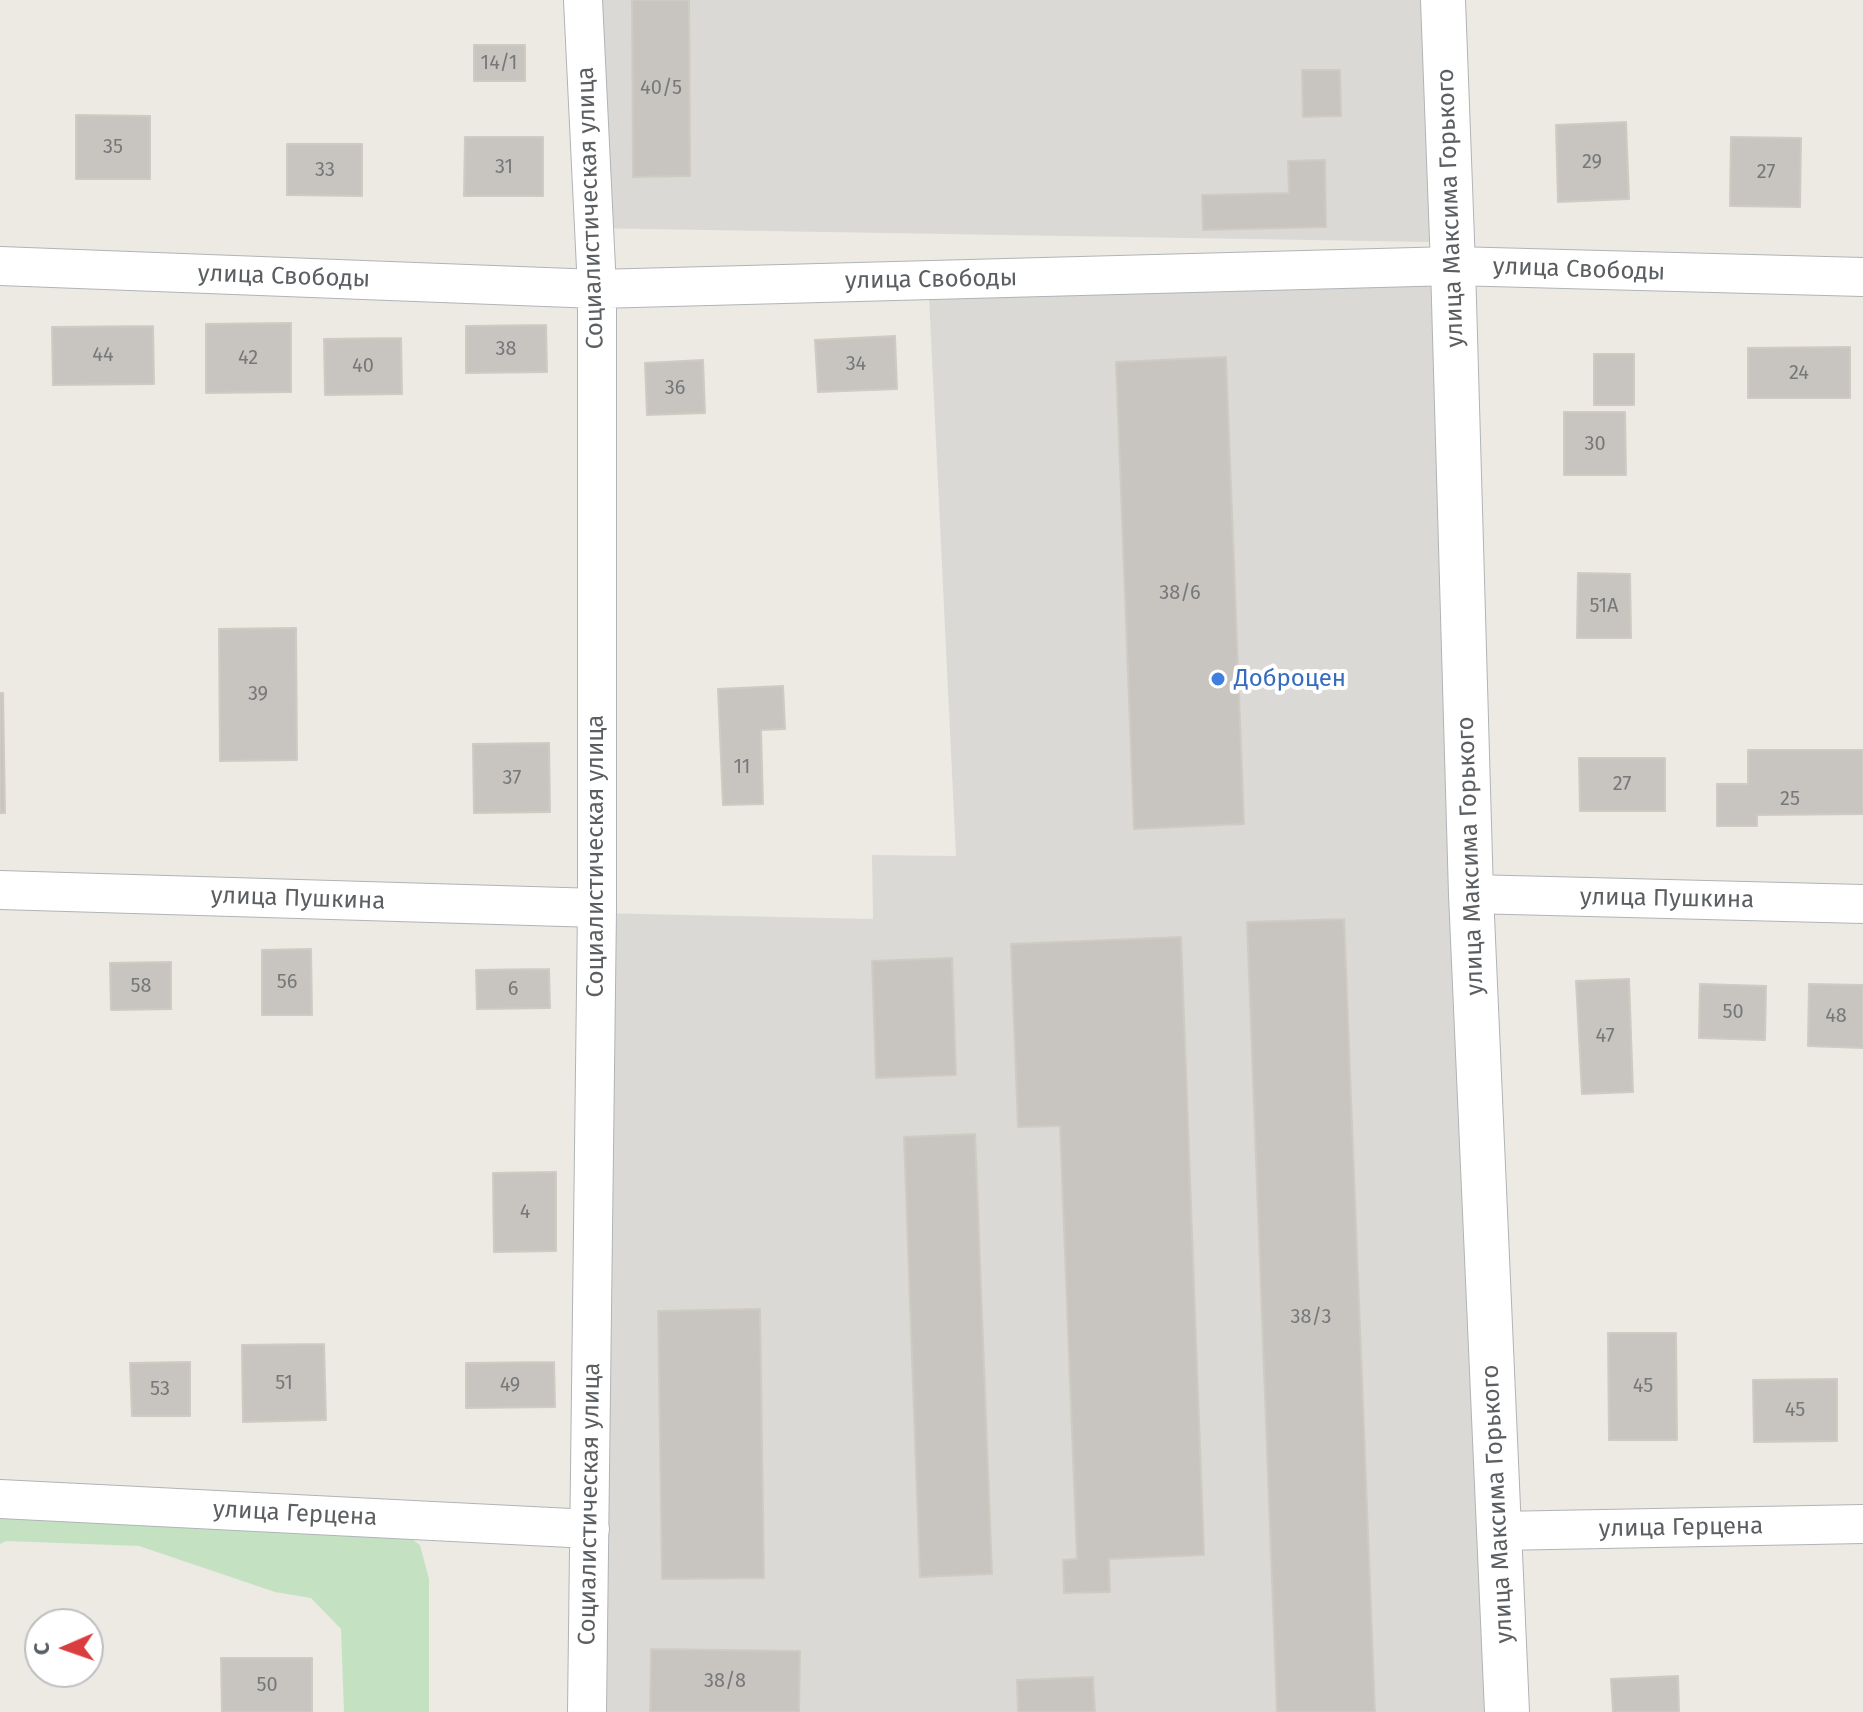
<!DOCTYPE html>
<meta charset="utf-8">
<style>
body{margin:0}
#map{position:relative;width:1863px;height:1712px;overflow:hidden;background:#eceae3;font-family:"Fira Sans",sans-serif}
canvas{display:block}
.north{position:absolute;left:24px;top:1608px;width:80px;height:80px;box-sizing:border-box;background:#fff;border:2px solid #bdbfc0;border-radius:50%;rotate:268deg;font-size:22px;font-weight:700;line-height:32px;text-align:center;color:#5b5f62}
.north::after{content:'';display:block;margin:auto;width:28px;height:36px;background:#d93d3d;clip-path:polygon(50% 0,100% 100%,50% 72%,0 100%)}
</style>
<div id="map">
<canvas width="1863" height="1712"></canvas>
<div class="north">С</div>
</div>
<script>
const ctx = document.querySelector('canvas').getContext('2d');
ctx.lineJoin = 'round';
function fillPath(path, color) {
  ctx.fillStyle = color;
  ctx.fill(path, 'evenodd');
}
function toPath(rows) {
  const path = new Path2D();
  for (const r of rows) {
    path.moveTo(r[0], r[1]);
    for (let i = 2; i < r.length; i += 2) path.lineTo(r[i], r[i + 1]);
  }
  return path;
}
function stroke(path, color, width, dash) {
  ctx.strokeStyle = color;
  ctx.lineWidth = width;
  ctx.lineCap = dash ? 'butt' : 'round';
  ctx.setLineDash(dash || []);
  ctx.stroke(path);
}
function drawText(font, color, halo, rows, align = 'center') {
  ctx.font = font + ' "Fira Sans",sans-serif';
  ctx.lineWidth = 8;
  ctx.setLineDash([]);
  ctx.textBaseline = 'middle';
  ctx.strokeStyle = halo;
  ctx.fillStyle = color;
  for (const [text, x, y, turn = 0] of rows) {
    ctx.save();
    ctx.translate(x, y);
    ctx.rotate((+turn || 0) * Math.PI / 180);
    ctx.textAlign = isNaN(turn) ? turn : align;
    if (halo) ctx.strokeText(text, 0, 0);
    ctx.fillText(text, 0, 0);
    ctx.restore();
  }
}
const industrial = toPath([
 [582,0,1425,0,1430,242,585,228],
 [1433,273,1491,1712,592,1712,596,913,873,919,872,855,956,856,928,276]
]);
const green = toPath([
 [0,1506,393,1525,420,1545,429,1579,429,1712,344,1712,341,1629,311,1598,275,1592,139,1546,6,1541,0,1544]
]);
const building = toPath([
 [632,0,689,0,690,176,633,177,632,0],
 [474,45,525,45,525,81,474,81,474,45],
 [1302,70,1340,70,1341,116,1303,117,1302,70],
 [76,115,150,116,150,179,76,179,76,115],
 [1626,122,1629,199,1558,202,1556,125,1626,122],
 [465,137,543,137,543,196,464,196,465,137],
 [1731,137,1801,138,1800,207,1730,206,1731,137],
 [287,144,362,144,362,196,287,195,287,144],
 [1325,160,1326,227,1203,230,1202,195,1289,193,1288,161,1325,160],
 [291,323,291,392,206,393,206,324,291,323],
 [546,325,547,372,466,373,466,326,546,325],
 [153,326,154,384,53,385,52,327,153,326],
 [895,336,897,389,818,392,815,340,895,336],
 [401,338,402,394,325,395,324,339,401,338],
 [1850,347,1850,398,1748,398,1748,348,1850,347],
 [1594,354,1634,354,1634,405,1594,405,1594,354],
 [1226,357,1244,824,1134,829,1116,362,1226,357],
 [703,360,705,413,647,415,645,363,703,360],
 [1564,412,1625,412,1626,475,1564,475,1564,412],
 [1578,573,1630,574,1631,638,1577,638,1578,573],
 [296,628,297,760,220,761,219,629,296,628],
 [783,686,785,729,761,730,763,804,723,805,718,689,783,686],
 [0,693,3,693,5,813,0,813,0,693],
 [549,743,550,812,474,813,473,744,549,743],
 [1748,750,1863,750,1863,814,1757,815,1757,826,1717,826,1717,784,1748,784,1748,750],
 [1579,758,1665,758,1665,811,1580,811,1579,758],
 [1344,919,1375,1712,1277,1712,1247,922,1344,919],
 [1181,937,1204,1555,1109,1559,1110,1592,1064,1593,1063,1560,1077,1559,1060,1126,1018,1127,1011,944,1181,937],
 [311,949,312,1015,262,1015,262,950,311,949],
 [952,958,956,1075,876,1078,872,961,952,958],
 [171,962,171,1009,111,1010,110,963,171,962],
 [549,969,550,1008,477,1009,476,970,549,969],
 [1629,979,1633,1092,1582,1094,1576,981,1629,979],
 [1700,984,1766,986,1765,1040,1699,1038,1700,984],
 [1809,984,1863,985,1863,1048,1808,1046,1809,984],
 [975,1134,992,1574,920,1577,904,1137,975,1134],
 [556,1172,556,1251,494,1252,493,1173,556,1172],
 [760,1309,764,1578,662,1579,658,1311,760,1309],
 [1608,1333,1676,1333,1677,1440,1609,1440,1608,1333],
 [324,1344,326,1420,243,1422,242,1345,324,1344],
 [190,1362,190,1416,132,1416,130,1363,190,1362],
 [554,1362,555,1407,466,1408,466,1363,554,1362],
 [1837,1379,1837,1441,1754,1442,1753,1380,1837,1379],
 [651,1649,800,1651,799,1712,650,1712,651,1649],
 [221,1658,312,1658,312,1712,222,1712,221,1658],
 [1678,1676,1679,1712,1613,1712,1611,1679,1678,1676],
 [1093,1677,1095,1712,1018,1712,1017,1680,1093,1677]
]);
const minor = toPath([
 [583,0,597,289,597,908,587,1712],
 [0,266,597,289,1453,266,1863,277],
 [0,890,597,908],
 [1471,894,1863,904],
 [0,1499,590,1529],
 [1499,1531,1863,1524]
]);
const tertiary = toPath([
 [1443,0,1453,266,1471,894,1507,1712]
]);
const markers = [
 [1218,679,8,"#3f7fe0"]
];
const numberNames = [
 ["14/1",499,63],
 ["40/5",661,88],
 ["35",113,147],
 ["29",1592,162],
 ["31",504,167],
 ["33",325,170],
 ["27",1766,172],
 ["38",506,349],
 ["44",103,355],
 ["42",248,358],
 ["34",856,364],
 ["40",363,366],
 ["24",1799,373],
 ["36",675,388],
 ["30",1595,444],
 ["38/6",1180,593],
 ["51А",1604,606],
 ["39",258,694],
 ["11",742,767],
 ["37",512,778],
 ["27",1622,784],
 ["25",1790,799],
 ["56",287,982],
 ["58",141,986],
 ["6",513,989],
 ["50",1733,1012],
 ["48",1836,1016],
 ["47",1605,1036],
 ["4",525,1212],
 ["38/3",1311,1317],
 ["51",284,1383],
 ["49",510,1385],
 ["45",1643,1386],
 ["53",160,1389],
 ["45",1795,1410],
 ["38/8",725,1681],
 ["50",267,1685]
];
const streetNames = [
 ["Социалистическая улица",591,208,-92],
 ["улица Максима Горького",1451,208,-92],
 ["улица Свободы",1579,270,2],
 ["улица Свободы",284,277,2],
 ["улица Свободы",931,280,-1],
 ["Социалистическая улица",596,856,-90],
 ["улица Максима Горького",1471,856,-92],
 ["улица Пушкина",298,899,2],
 ["улица Пушкина",1667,899,1],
 ["Социалистическая улица",590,1504,-89],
 ["улица Максима Горького",1498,1504,-93],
 ["улица Герцена",295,1514,3],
 ["улица Герцена",1681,1528,-1]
];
const shopNames = [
 ["Доброцен",1234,679]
];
fillPath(industrial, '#dbd9d5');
fillPath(green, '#c4e2c2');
fillPath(building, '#c8c5c0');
stroke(building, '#d0cbc2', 2);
stroke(minor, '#b0b4b7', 40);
stroke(tertiary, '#b0b4b7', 46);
stroke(minor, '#fff', 38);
stroke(tertiary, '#fff', 44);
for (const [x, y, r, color] of markers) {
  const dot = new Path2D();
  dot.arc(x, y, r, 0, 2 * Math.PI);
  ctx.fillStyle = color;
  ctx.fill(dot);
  stroke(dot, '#fff', 3);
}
drawText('20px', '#76787a', null, numberNames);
drawText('24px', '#5b5f62', '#fff', streetNames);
drawText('24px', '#366cbe', '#fff', shopNames, 'left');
</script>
